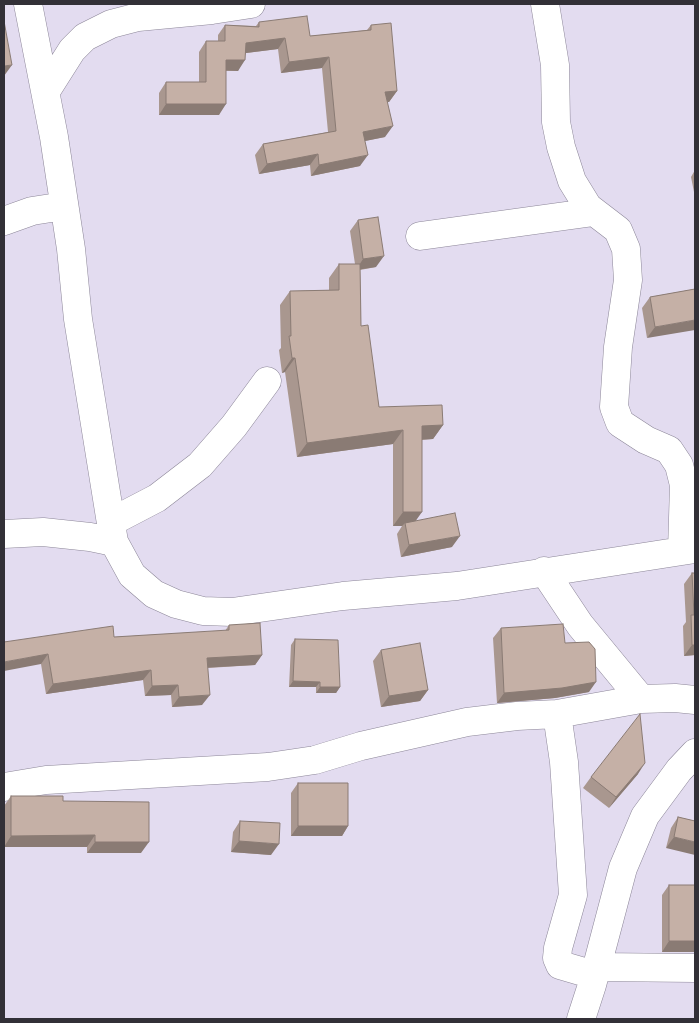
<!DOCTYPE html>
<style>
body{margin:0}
#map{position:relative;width:699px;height:1023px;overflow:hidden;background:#e3dcf0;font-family:Manrope,sans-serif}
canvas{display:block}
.frame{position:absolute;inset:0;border:5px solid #323037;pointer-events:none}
</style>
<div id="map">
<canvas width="699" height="1023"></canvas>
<div class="frame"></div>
</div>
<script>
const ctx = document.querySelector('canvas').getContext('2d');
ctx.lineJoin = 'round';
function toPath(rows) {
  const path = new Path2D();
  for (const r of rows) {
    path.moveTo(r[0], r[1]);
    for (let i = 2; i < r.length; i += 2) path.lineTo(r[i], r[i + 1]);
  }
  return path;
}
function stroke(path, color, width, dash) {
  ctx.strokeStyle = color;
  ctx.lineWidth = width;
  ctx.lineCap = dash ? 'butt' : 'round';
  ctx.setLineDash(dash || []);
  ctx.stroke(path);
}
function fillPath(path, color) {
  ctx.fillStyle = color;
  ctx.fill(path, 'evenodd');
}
const minor = toPath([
 [28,4,54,137,71,249,78,319,114,542,132,575,154,594,176,604,203,611,232,612,343,596,457,586,695,549],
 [545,4,555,65,556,122,561,147,572,181,588,207,618,230,626,249,628,280,618,347,614,407,620,423,646,440,669,450,679,465,684,485,682,551],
 [46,91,72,50,85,37,111,24,138,17,212,10,251,4],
 [4,221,32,211,64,206],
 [420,236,594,212],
 [111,522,157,498,200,465,234,426,267,381],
 [4,534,43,532,90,537,114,542],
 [544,571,580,625,641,699],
 [557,714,564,762,573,895,558,948,557,958,560,965,594,975],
 [4,787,46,780,268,767,315,760,361,746,467,722,517,716,557,714,641,699,675,698,695,700],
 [597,967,695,968],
 [581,1019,592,985,623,868,645,816,679,770,695,753]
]);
const wall = toPath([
 [259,22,310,36,367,30,371,25,397,91,389,102,387,102,385,137,365,141,360,166,311,176,310,165,259,174,255,155,263,144,328,132,322,68,281,73,278,49,246,53,238,71,226,71,219,115,159,115,159,93,166,82,199,82,199,52,206,41,218,41,218,35,225,25,256,26],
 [695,170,695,197,691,177],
 [358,220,376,267,360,270,361,326,379,407,443,425,433,439,422,440,416,521,452,547,401,557,397,534,402,526,393,526,393,444,297,457,285,372,282,373,279,350,281,348,280,305,290,291,329,290,329,278,339,264,355,264,350,231],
 [695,289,647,338,642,308,650,297],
 [692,573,695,573,695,655,684,656,683,626,686,622,684,584],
 [229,625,262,655,255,665,208,668,202,705,172,707,171,695,145,696,143,680,46,694,41,664,4,642,114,637,225,631],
 [501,628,565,643,589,692,555,698,497,703,493,638],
 [295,639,340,687,336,693,316,693,316,687,289,687,291,645],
 [381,650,428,690,420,701,381,707,373,661],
 [638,774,609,808,583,788,591,777],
 [298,783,348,826,342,836,291,836,291,793],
 [11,796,63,801,141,853,87,853,87,847,4,847,4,806],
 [678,817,695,821,666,848,671,828],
 [240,821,271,855,231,852,233,832],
 [669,885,695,952,662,952,662,895]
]);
const shadedWall = toPath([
 [285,38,278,49,238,54,246,43],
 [329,57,322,68,281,73,289,62],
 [226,60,245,60,238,71,219,70],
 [12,65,4,76,4,66],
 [397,91,389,102,378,103,385,92],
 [166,104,226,104,219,115,159,115],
 [393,126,385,137,355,143,363,132],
 [318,154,310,165,259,174,267,164],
 [368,155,360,166,311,176,319,165],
 [384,256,376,267,356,270,363,259],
 [695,320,695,330,647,338,655,327],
 [292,358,295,358,285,372,282,373],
 [443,425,433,439,412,440,422,426],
 [403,430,393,444,297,457,307,443],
 [403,512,422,512,412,526,405,523,402,526,393,526],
 [460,536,452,547,401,557,409,545],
 [692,645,695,645,695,655,684,656],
 [48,654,41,664,4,671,4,662],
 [262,655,255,665,200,668,207,658],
 [151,670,143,680,46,694,53,684],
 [293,681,320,682,316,687,289,687],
 [596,682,589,692,555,698,497,703,504,693],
 [178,685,171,695,145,696,152,686],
 [320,687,340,687,336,693,316,693],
 [428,690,420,701,381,707,389,696],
 [210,695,202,705,172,707,179,697],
 [645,763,638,774,609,808,616,797],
 [298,826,348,826,342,836,291,836],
 [95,835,87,847,4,847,11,836],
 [674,837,695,842,695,855,666,848],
 [239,841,279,844,271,855,231,852],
 [95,842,149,842,141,853,87,853],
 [669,941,695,941,695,952,662,952]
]);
const building = toPath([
 [307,16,310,36,371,30,371,25,391,23,397,91,385,92,393,126,363,132,368,155,319,165,318,154,267,164,263,144,336,131,329,57,289,62,285,38,246,43,245,60,226,60,226,104,166,104,166,82,206,82,206,41,225,41,225,25,259,27,259,22,307,16],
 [4,22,4,21,12,65,4,66,4,22],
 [378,217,384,256,363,259,358,220,378,217],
 [339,264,360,264,361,326,368,325,379,407,442,405,443,425,422,426,422,512,403,512,403,430,307,443,295,358,292,358,289,336,291,336,290,291,339,290,339,264],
 [695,289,695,320,655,327,650,297,695,289],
 [455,513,460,536,409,545,405,523,455,513],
 [692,573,695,573,695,645,692,645,691,615,694,615,692,573],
 [260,623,262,655,207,658,210,695,179,697,178,685,152,686,151,670,53,684,48,654,4,662,4,642,113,626,114,637,229,630,229,625,260,623],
 [563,624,565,643,589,642,595,649,596,682,562,688,504,693,501,628,563,624],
 [295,639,338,640,340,687,320,687,320,682,293,681,295,639],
 [420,643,428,690,389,696,381,650,420,643],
 [640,714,645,763,616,797,591,777,640,714],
 [298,783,348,783,348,826,298,826,298,783],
 [11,796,63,796,63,801,149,802,149,842,95,842,95,835,11,836,11,796],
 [678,817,695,821,695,842,674,837,678,817],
 [240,821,280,823,279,844,239,841,240,821],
 [669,885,695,885,695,941,669,941,669,885]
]);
stroke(minor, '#8c8698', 29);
stroke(minor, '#fff', 28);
fillPath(wall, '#a9978f');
fillPath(shadedWall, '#8a7b74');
fillPath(building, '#c5b0a6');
stroke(building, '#8a7b74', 1);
</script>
